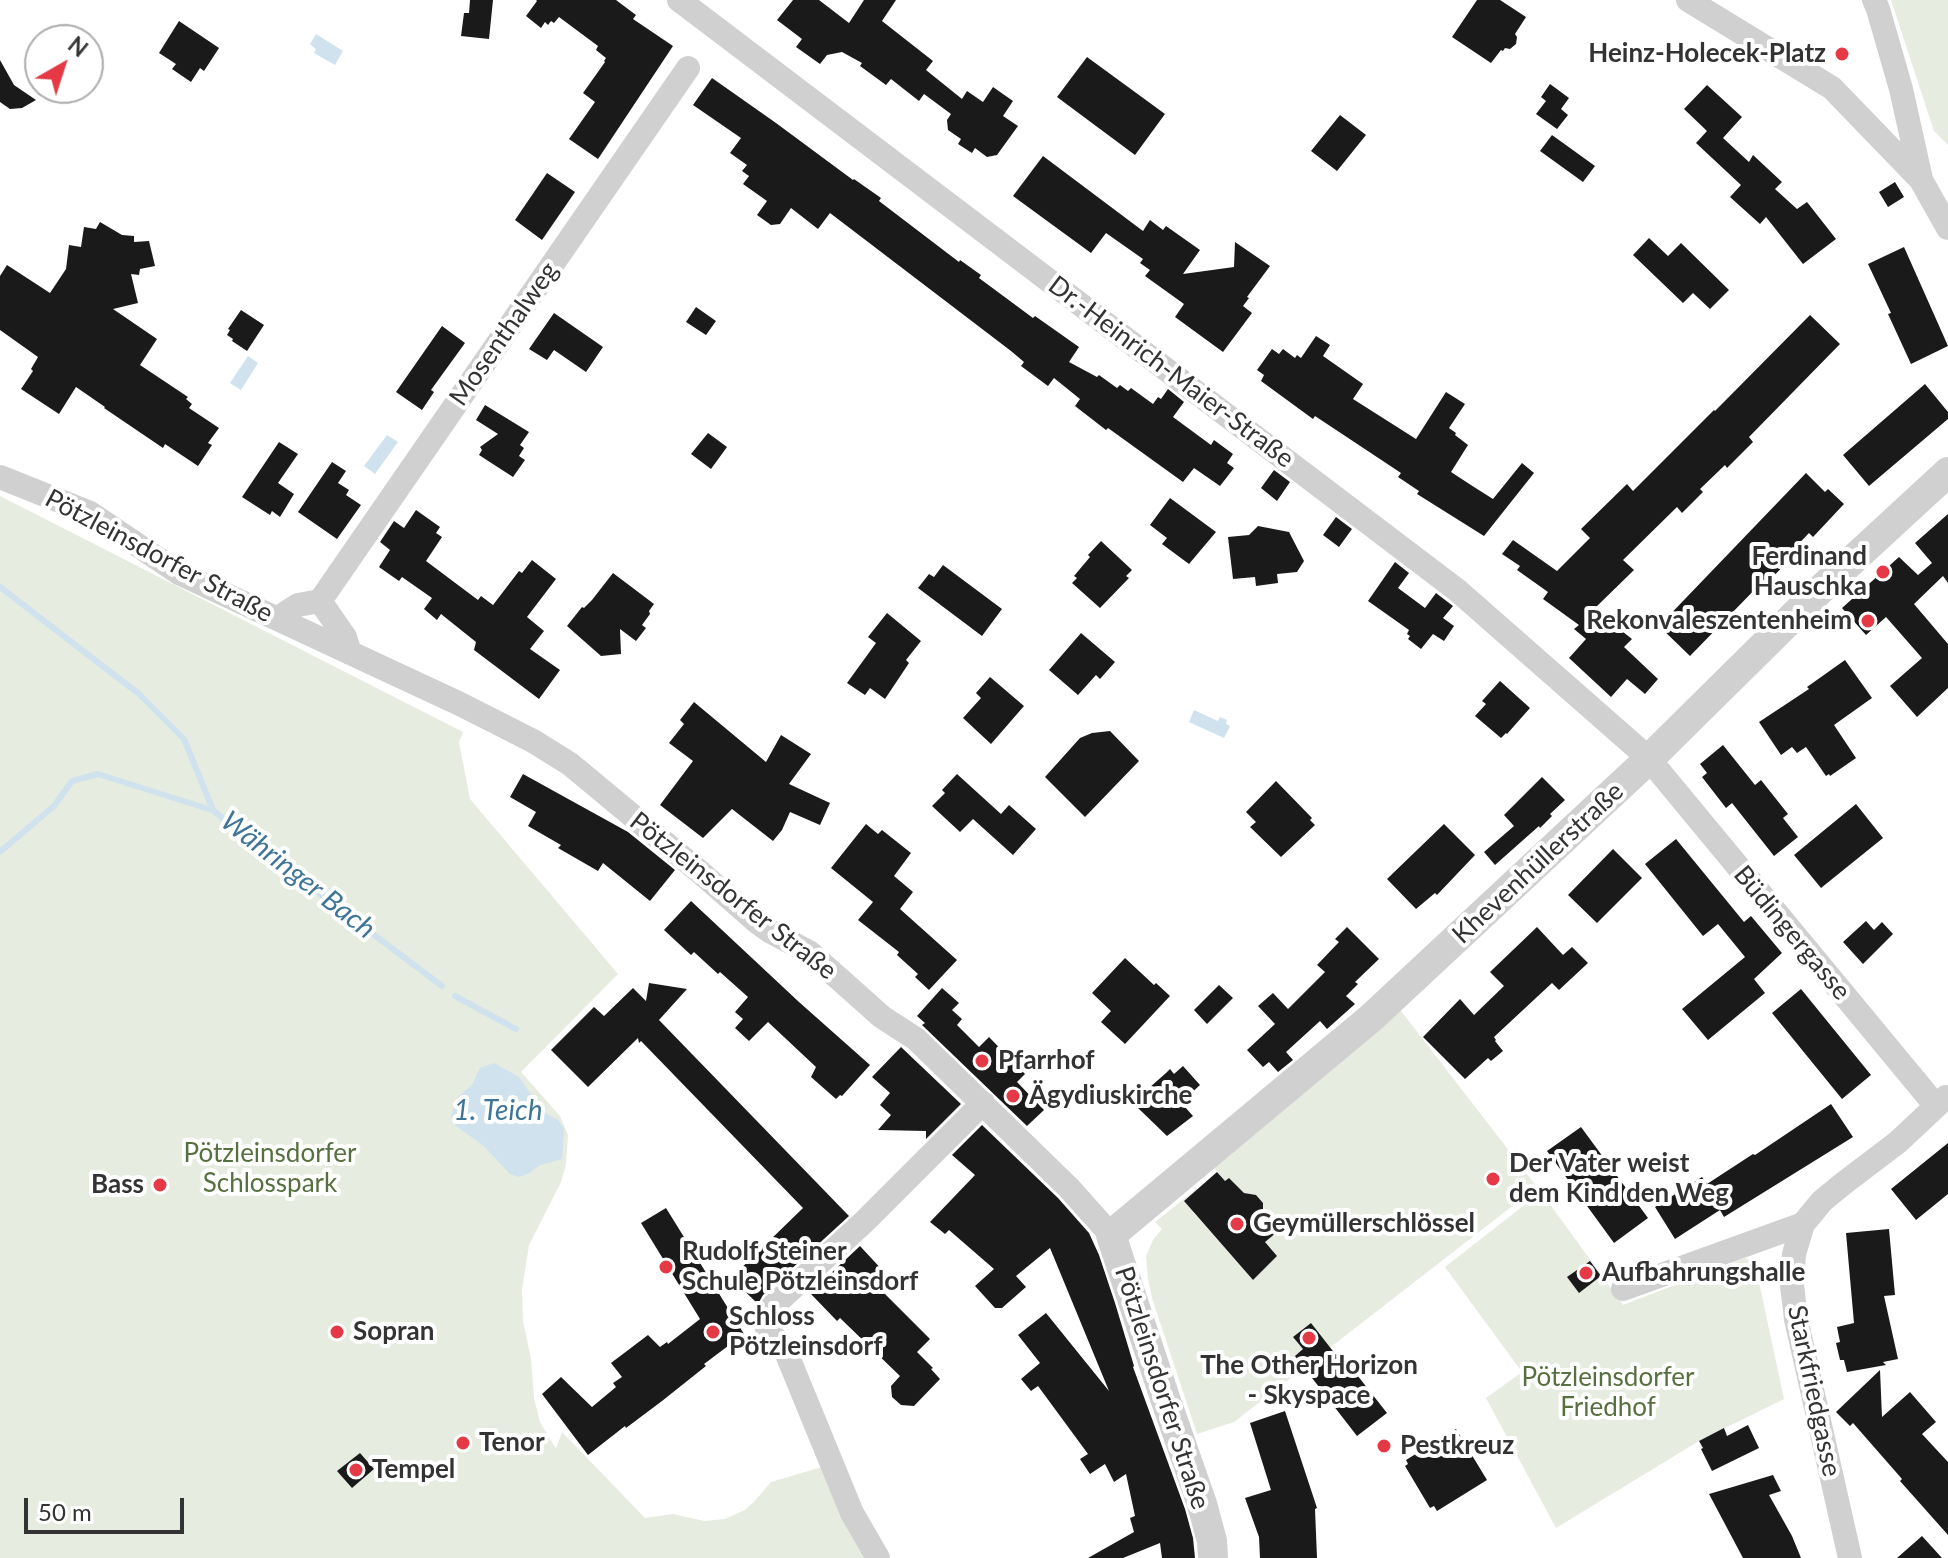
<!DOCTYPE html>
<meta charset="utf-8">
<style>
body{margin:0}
#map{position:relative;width:1948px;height:1558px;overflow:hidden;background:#fff;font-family:Lato,sans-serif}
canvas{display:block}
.north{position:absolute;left:24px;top:24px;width:80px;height:80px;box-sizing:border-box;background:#fff;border:2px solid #adadad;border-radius:50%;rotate:39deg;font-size:22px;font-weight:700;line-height:32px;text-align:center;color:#333}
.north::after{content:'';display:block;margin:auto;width:28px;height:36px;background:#e63946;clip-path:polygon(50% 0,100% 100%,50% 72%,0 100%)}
.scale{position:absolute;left:24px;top:1498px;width:160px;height:36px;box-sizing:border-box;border:4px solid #333;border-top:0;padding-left:10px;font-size:24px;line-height:28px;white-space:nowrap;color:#333;-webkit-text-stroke:6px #fff;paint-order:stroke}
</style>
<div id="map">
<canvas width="1948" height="1558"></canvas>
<div class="north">N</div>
<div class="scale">50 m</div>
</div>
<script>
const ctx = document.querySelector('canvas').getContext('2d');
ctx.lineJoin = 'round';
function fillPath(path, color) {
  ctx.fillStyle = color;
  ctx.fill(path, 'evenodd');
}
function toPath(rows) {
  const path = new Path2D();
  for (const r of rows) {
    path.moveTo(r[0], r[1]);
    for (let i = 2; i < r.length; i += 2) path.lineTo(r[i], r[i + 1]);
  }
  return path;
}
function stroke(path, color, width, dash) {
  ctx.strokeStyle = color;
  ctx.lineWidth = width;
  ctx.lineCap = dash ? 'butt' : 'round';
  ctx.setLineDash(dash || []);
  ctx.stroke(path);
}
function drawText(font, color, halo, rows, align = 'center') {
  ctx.font = font + ' Lato,sans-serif';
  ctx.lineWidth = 8;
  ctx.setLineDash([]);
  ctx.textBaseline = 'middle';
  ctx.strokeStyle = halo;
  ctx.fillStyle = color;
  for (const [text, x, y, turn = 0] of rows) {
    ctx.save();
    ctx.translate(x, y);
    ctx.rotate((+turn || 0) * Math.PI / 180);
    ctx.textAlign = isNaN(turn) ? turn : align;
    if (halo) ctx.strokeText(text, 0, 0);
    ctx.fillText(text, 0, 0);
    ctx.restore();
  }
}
const green = toPath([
 [1891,0,1948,0,1948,145,1934,131],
 [0,496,463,732,459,742,470,799,618,974,521,1072,560,1116,568,1135,566,1164,561,1182,529,1245,522,1289,523,1321,531,1359,534,1398,540,1422,556,1449,562,1432,645,1518,673,1514,704,1521,725,1519,745,1510,754,1502,771,1482,822,1467,870,1558,0,1558],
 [1398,1007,1537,1187,1234,1422,1197,1434,1152,1298,1148,1279,1146,1256,1153,1240,1162,1229,1155,1222,1194,1191,1195,1187,1197,1189,1185,1200,1186,1204,1195,1208,1193,1212,1253,1280,1277,1256,1265,1242,1263,1216,1229,1178,1225,1181,1214,1168],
 [1541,1192,1623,1305,1745,1258,1752,1261,1756,1268,1784,1399,1699,1441,1556,1528,1486,1398,1522,1372,1445,1267]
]);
const water = toPath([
 [316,34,343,51,335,65,314,53,316,49,310,44],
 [248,356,258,363,241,390,230,383],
 [387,435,398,442,375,474,364,466],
 [1194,710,1218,721,1220,717,1227,720,1226,724,1230,726,1224,738,1189,722],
 [494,1063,519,1077,543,1112,558,1120,564,1129,562,1159,538,1166,530,1173,519,1177,510,1174,484,1146,456,1126,451,1116,458,1097,472,1085,480,1068]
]);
const stream = toPath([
 [0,587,139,694,184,739,213,810,239,833,442,986],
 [0,852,54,806,72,781,98,774,212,810],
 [455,996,516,1029]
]);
const building = toPath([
 [470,0,493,0,489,39,461,36,464,13,469,13],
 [536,0,616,0,636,15,633,19,673,46,598,159,569,139,595,102,583,93,605,62,604,61,606,58,596,50,598,46,559,17,554,23,551,21,548,25,545,22,541,28,526,16,537,1],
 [793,0,819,0,849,23,864,0,896,0,882,21,933,61,926,70,962,99,967,91,983,102,993,87,1013,101,1003,116,1018,126,997,155,987,157,975,148,972,153,958,144,961,139,948,130,947,120,951,114,924,94,919,101,891,79,886,85,860,66,862,63,842,52,827,55,820,64,796,47,802,39,777,20],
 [1477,0,1500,0,1526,17,1515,34,1517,37,1516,44,1510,49,1505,48,1503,51,1501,50,1491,63,1452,37],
 [179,21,219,48,204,71,200,68,191,82,172,69,176,64,159,53],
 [1087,57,1165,114,1135,155,1057,97],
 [0,60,14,85,36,100,22,108,10,109,0,102],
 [712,78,776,123,853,180,854,179,881,198,879,201,959,262,960,260,981,275,979,278,1033,318,1035,316,1079,347,1069,362,1097,377,1099,375,1117,388,1120,385,1128,391,1131,388,1153,404,1158,397,1161,399,1168,389,1184,402,1173,417,1211,445,1214,440,1233,454,1227,463,1234,468,1220,486,1194,468,1183,482,1108,428,1106,430,1075,406,1080,399,1054,378,1048,386,1021,366,1024,362,1011,351,830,213,818,229,791,208,780,224,771,225,757,215,767,201,743,184,749,176,742,171,747,165,730,153,741,138,693,105],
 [1550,84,1569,98,1561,109,1568,115,1557,129,1536,114,1546,101,1541,97],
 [1707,85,1742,117,1723,138,1749,162,1753,155,1782,182,1775,189,1797,209,1807,202,1836,239,1803,264,1766,217,1760,224,1730,197,1741,185,1696,143,1707,131,1684,109],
 [1340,115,1366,135,1337,171,1311,151],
 [1552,135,1595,166,1583,182,1540,151],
 [1043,156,1143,231,1150,220,1163,230,1166,226,1200,250,1183,274,1234,267,1235,242,1270,266,1247,297,1249,298,1243,306,1252,313,1223,352,1175,317,1184,304,1145,276,1150,270,1140,263,1143,259,1106,233,1091,253,1013,196],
 [547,173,575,192,542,240,515,220],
 [1895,182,1904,197,1888,207,1879,192],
 [100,222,122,235,134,236,134,242,149,241,155,266,140,269,139,275,131,274,138,303,113,309,157,339,140,365,188,397,186,399,192,404,189,408,219,428,208,443,212,445,198,466,165,444,163,448,104,408,105,407,76,387,59,414,21,389,33,371,31,369,38,357,0,330,0,276,7,265,50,293,66,269,69,245,81,247,84,227,96,229],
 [1649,238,1668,256,1681,243,1729,290,1710,309,1693,293,1683,303,1633,255],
 [1904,247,1948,346,1911,364,1888,314,1891,313,1868,264],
 [696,307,716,321,706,335,686,322],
 [241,310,264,325,247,351,232,341,233,339,227,335,230,330,228,329],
 [554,313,603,347,586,372,554,350,547,360,529,349],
 [1810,315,1840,344,1749,437,1753,442,1727,468,1725,465,1700,489,1703,492,1682,513,1677,507,1623,560,1634,570,1594,609,1632,639,1624,647,1658,679,1645,694,1627,679,1611,697,1569,658,1586,639,1574,629,1579,625,1543,599,1548,592,1517,570,1520,566,1502,554,1513,540,1557,571,1590,538,1581,529,1627,484,1633,491,1714,410,1715,411],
 [442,326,465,343,431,390,434,392,422,410,396,392],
 [1316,336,1330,345,1323,356,1363,384,1353,399,1416,439,1446,392,1465,404,1449,428,1456,433,1455,435,1468,445,1451,472,1474,487,1493,499,1522,463,1534,473,1484,536,1417,494,1419,491,1398,477,1401,473,1315,416,1313,419,1261,381,1264,375,1257,370,1272,349,1279,354,1283,349,1295,358,1297,355,1301,358],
 [1925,384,1948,412,1948,419,1869,486,1843,455],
 [485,405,529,432,520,445,524,448,519,456,525,460,513,477,479,455,482,450,480,447,498,434,476,420],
 [708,433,727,447,711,469,691,454],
 [279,442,298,454,278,483,294,494,280,517,272,511,270,515,242,497],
 [332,462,346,471,338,483,349,490,346,495,361,505,337,539,298,512],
 [1274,470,1290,482,1277,501,1261,488],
 [1806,473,1825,492,1828,489,1844,504,1813,537,1809,533,1785,558,1788,561,1770,580,1767,577,1690,656,1659,626],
 [1170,498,1216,532,1189,564,1162,544,1167,538,1150,525],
 [416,510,440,527,436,533,442,537,426,561,478,600,481,596,493,605,519,571,522,573,532,560,556,579,527,617,544,631,530,649,560,670,539,699,474,650,476,642,441,614,437,620,424,609,432,598,402,577,399,581,379,567,390,550,380,542,394,521,404,528],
 [1948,514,1948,583,1943,576,1914,604,1948,644,1948,688,1917,717,1890,686,1922,658,1886,617,1866,635,1842,608,1899,557,1918,575,1932,563,1915,543],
 [1336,517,1352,529,1339,547,1323,535],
 [1258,526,1289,532,1304,561,1297,572,1277,574,1278,583,1256,586,1255,577,1233,579,1228,537,1249,535],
 [1101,541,1132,570,1126,576,1129,578,1100,608,1072,583,1077,578,1074,576,1090,557,1088,555],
 [1395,562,1409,573,1398,588,1425,608,1436,593,1453,606,1443,618,1454,626,1444,641,1433,634,1421,649,1408,639,1410,636,1407,634,1409,630,1368,601],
 [943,565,1002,609,982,636,918,588,929,574,934,577],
 [613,573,654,604,649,611,650,614,642,625,646,628,636,641,620,629,621,654,601,656,567,626,582,607,584,608,592,600],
 [887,613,921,641,906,660,909,663,885,699,870,688,865,695,847,683,876,643,868,637],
 [1081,633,1115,662,1100,679,1096,675,1078,695,1049,670],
 [1845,660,1872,698,1834,725,1856,758,1830,776,1829,774,1826,776,1806,747,1797,753,1792,747,1781,755,1759,722,1809,689,1807,687],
 [990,677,1024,706,991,744,963,718,981,698,976,693],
 [1500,681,1530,708,1507,734,1506,733,1501,738,1475,716,1486,704,1482,701],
 [694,702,766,762,781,735,811,754,789,784,830,803,820,825,790,812,782,830,773,841,732,809,703,838,660,805,693,761,669,743,684,724,680,720],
 [1110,731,1139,761,1085,817,1045,777,1080,738,1092,733],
 [1723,745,1755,785,1761,780,1788,814,1783,818,1798,837,1774,856,1732,803,1726,808,1702,777,1707,773,1700,764],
 [523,774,628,832,675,870,650,901,603,863,598,871,558,848,561,845,528,826,536,812,510,797],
 [957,774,1001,814,1009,805,1036,829,1013,855,973,819,960,832,932,806,945,793,942,790],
 [1542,777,1565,800,1550,814,1552,816,1540,828,1539,826,1495,865,1484,852,1514,826,1504,815],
 [1276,781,1312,818,1310,820,1315,825,1281,857,1250,827,1256,822,1246,812],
 [1856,804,1883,838,1821,888,1794,855],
 [866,824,878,834,882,830,911,853,894,876,913,892,900,909,957,960,929,990,915,977,918,974,897,955,899,952,858,920,873,902,831,868],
 [1444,824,1475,855,1437,895,1435,893,1416,909,1387,879],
 [1676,839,1744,922,1751,916,1782,953,1754,979,1765,993,1708,1040,1682,1009,1745,957,1718,924,1703,936,1645,864],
 [1613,849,1642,878,1597,923,1568,895],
 [691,901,799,1002,870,1065,842,1096,840,1095,836,1099,811,1077,816,1067,768,1022,749,1041,735,1028,743,1019,735,1012,748,997,720,972,718,974,694,952,691,955,664,930],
 [1866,921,1874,930,1882,922,1893,934,1863,964,1843,942],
 [1347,927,1379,959,1355,982,1358,984,1346,996,1355,1004,1327,1029,1320,1021,1286,1052,1293,1060,1278,1072,1269,1062,1263,1067,1247,1050,1275,1024,1258,1006,1273,993,1288,1009,1325,972,1317,965,1339,942,1335,939],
 [1537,927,1563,955,1572,947,1588,963,1559,990,1552,983,1494,1037,1496,1040,1495,1041,1503,1051,1491,1061,1488,1058,1465,1079,1423,1037,1460,999,1474,1015,1504,986,1490,972],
 [1125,958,1154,985,1156,983,1170,996,1125,1044,1101,1022,1111,1011,1092,993],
 [649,983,687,989,659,1020,849,1216,763,1295,758,1304,731,1278,803,1208,641,1041,639,1043,638,1038,588,1087,551,1050,594,1007,604,1016,633,988,646,1001],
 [1219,985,1233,998,1207,1024,1194,1010],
 [942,988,959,1003,952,1010,962,1019,957,1025,979,1047,989,1037,1025,1074,1017,1082,1044,1110,1027,1126,922,1025,925,1023,917,1016],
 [1801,989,1871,1075,1842,1099,1772,1013],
 [901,1047,961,1104,926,1139,926,1131,878,1130,891,1115,880,1105,890,1093,872,1077],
 [1183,1066,1200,1085,1185,1099,1189,1104,1185,1107,1193,1116,1167,1136,1137,1107,1145,1099,1141,1095,1166,1073,1170,1069,1174,1074],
 [1831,1104,1853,1137,1724,1217,1720,1210,1675,1239,1655,1207,1702,1177,1707,1184,1753,1154,1755,1155],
 [982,1125,1058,1198,1089,1233,1099,1255,1115,1303,1134,1366,1133,1367,1185,1509,1193,1538,1195,1558,1162,1558,1160,1543,1123,1558,1088,1558,1134,1532,1130,1518,1135,1516,1126,1474,1114,1482,1105,1464,1090,1474,1080,1459,1088,1454,1038,1386,1031,1391,1021,1379,1040,1363,1018,1335,1046,1313,1109,1391,1050,1248,1016,1276,1026,1287,1002,1308,995,1308,975,1286,994,1269,949,1230,945,1234,930,1222,975,1175,952,1155],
 [1581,1127,1648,1218,1614,1243,1547,1151],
 [1948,1143,1948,1194,1916,1220,1891,1189],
 [1217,1172,1225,1181,1229,1178,1244,1193,1256,1195,1263,1203,1263,1216,1277,1232,1265,1242,1277,1256,1253,1280,1184,1201],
 [666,1208,744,1334,704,1364,706,1366,662,1401,626,1428,625,1426,588,1455,542,1394,561,1377,592,1407,616,1387,613,1383,622,1377,611,1363,648,1335,660,1347,667,1342,668,1344,700,1319,641,1223],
 [1889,1229,1895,1295,1884,1296,1898,1359,1883,1362,1886,1365,1847,1372,1844,1360,1840,1360,1836,1343,1840,1342,1837,1327,1854,1323,1846,1233],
 [860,1246,886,1274,875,1284,930,1339,917,1352,933,1368,931,1369,940,1379,914,1406,901,1405,892,1397,891,1386,900,1376,840,1318,837,1321,810,1293],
 [1590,1261,1601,1276,1579,1293,1567,1277],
 [1311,1323,1336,1355,1339,1352,1387,1413,1357,1436,1295,1356,1303,1349,1293,1337],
 [1880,1370,1882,1417,1910,1392,1936,1422,1922,1434,1948,1462,1948,1535,1900,1481,1902,1479,1853,1423,1850,1426,1836,1412],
 [1285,1411,1317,1508,1315,1509,1317,1558,1260,1558,1259,1537,1245,1498,1271,1490,1250,1423],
 [1748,1425,1759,1448,1712,1471,1701,1449,1703,1448,1699,1441,1724,1428,1727,1436],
 [1456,1429,1487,1480,1437,1511,1434,1506,1430,1508,1405,1466,1408,1464,1406,1460],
 [360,1453,374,1469,352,1488,337,1471],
 [1773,1475,1781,1491,1769,1495,1792,1536,1801,1558,1743,1558,1709,1494],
 [1922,1536,1942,1558,1897,1558]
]);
const minor = toPath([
 [679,0,1457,590,1637,748,1649,759,1936,1106],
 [1688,0,1832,88,1921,180,1948,228],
 [1874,0,1878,9,1901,89,1921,179],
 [0,477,90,513,179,573,460,704,533,741,570,764,700,872,757,922,771,932,809,952,882,1017,916,1039,1069,1188,1111,1235],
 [320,601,345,637,350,653],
 [278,618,298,605,320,601,688,68],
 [1623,1289,1803,1224],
 [878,1558,852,1513,786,1352,767,1329,773,1306,865,1221,983,1103],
 [1850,1558,1796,1319,1792,1285,1794,1254,1803,1224,1822,1201,1844,1183,1898,1142,1946,1097]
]);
const tertiary = toPath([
 [1213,1558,1212,1541,1202,1504,1166,1401,1111,1235,1371,1018,1649,759,1819,591,1948,472]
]);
const markers = [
 [1842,54,8,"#e63946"],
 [1883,572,8,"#e63946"],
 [1868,621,8,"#e63946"],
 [982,1061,8,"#e63946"],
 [1013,1096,8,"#e63946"],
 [1493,1179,8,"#e63946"],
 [160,1185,8,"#e63946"],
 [1237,1224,8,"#e63946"],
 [666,1267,8,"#e63946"],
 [1586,1273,8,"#e63946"],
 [337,1332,8,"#e63946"],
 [713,1332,8,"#e63946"],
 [1309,1338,8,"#e63946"],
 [463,1443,8,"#e63946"],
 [1384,1446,8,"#e63946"],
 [356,1470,8,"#e63946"]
];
const poiNames = [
 ["Heinz-Holecek-Platz",1826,54,"right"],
 ["Ferdinand",1867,557,"right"],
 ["Hauschka",1867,587,"right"],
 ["Rekonvaleszentenheim",1852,621,"right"],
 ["Pfarrhof",998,1061],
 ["Ägydiuskirche",1029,1096],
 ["Der Vater weist",1509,1164],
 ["dem Kind den Weg",1509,1194],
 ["Bass",144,1185,"right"],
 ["Geymüllerschlössel",1253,1224],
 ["Rudolf Steiner",682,1252],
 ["Schule Pötzleinsdorf",682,1282],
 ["Aufbahrungshalle",1602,1273],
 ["Schloss",729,1317],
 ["Pötzleinsdorf",729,1347],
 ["Sopran",353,1332],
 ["The Other Horizon",1309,1366,"center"],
 ["- Skyspace",1309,1396,"center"],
 ["Tenor",479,1443],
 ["Pestkreuz",1400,1446],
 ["Tempel",372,1470]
];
const streetNames = [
 ["Mosenthalweg",504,334,-55],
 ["Dr.-Heinrich-Maier-Straße",1171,372,37],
 ["Pötzleinsdorfer Straße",159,556,28],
 ["Khevenhüllerstraße",1538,863,-43],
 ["Pötzleinsdorfer Straße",733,896,38],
 ["Büdingergasse",1792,933,50],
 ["Pötzleinsdorfer Straße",1162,1388,72],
 ["Starkfriedgasse",1814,1391,78]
];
const parkNames = [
 ["Pötzleinsdorfer",270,1154],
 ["Schlosspark",270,1184],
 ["Pötzleinsdorfer",1608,1378],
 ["Friedhof",1608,1408]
];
const waterNames = [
 ["Währinger Bach",298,875,38],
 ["1. Teich",498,1111]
];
fillPath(green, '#e6ecdf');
fillPath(water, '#cfe2ee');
stroke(stream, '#cfe2ee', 6);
fillPath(building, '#1a1a1a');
stroke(minor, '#d0d0d0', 24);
stroke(tertiary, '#d0d0d0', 30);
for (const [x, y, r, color] of markers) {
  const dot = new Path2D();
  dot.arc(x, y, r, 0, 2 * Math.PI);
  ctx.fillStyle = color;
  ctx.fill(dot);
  stroke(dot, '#fff', 3);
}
drawText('bold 26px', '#333', '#fff', poiNames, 'left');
drawText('26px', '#333', '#fff', streetNames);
drawText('26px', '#56703f', '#fff', parkNames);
drawText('italic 28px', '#3f7597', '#fff', waterNames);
</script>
